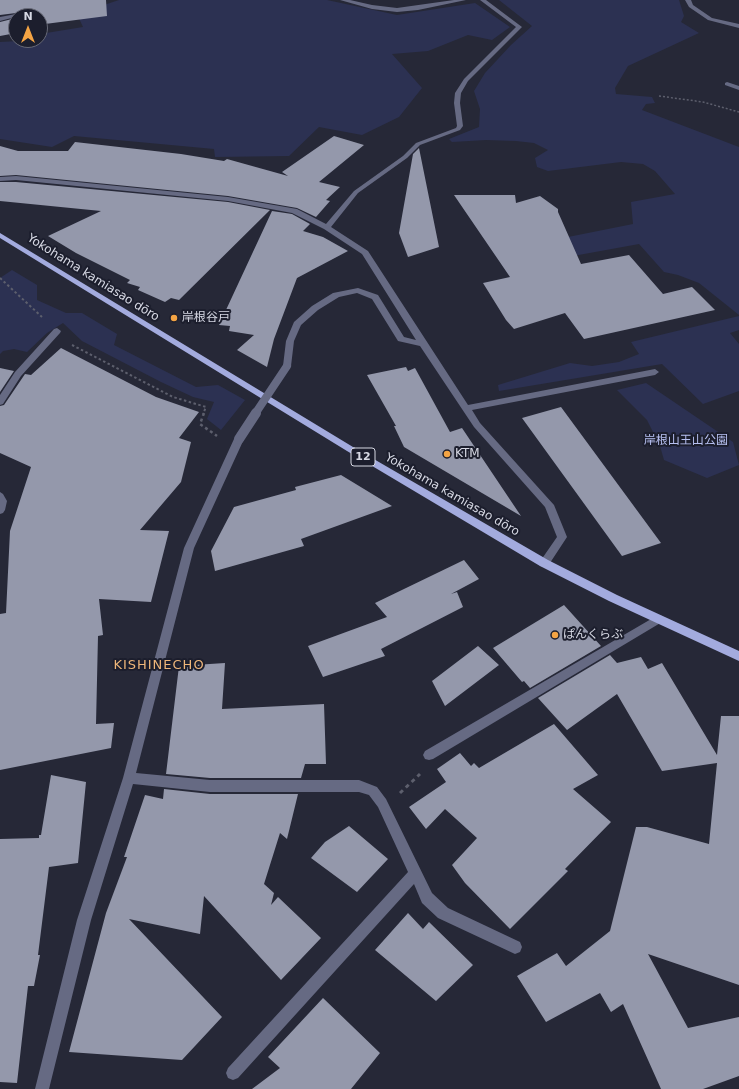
<!DOCTYPE html>
<meta charset="utf-8">
<style>
body{margin:0}
#map{position:relative;width:739px;height:1089px;overflow:hidden;background:#262837;font-family:"DejaVu Sans",sans-serif}
canvas{display:block}
.north{position:absolute;left:8px;top:8px;width:40px;height:40px;box-sizing:border-box;background:#1c1e2d;border:1px solid #676976;border-radius:50%;rotate:0deg;font-size:11px;font-weight:700;line-height:16px;text-align:center;color:#d7d9e4}
.north::after{content:'';display:block;margin:auto;width:14px;height:18px;background:#f4a444;clip-path:polygon(50% 0,100% 100%,50% 72%,0 100%)}
</style>
<div id="map">
<canvas width="739" height="1089"></canvas>
<div class="north">N</div>
</div>
<script>
const ctx = document.querySelector('canvas').getContext('2d');
ctx.lineJoin = 'round';
function fillPath(path, color) {
  ctx.fillStyle = color;
  ctx.fill(path, 'evenodd');
}
function toPath(rows) {
  const path = new Path2D();
  for (const r of rows) {
    path.moveTo(r[0], r[1]);
    for (let i = 2; i < r.length; i += 2) path.lineTo(r[i], r[i + 1]);
  }
  return path;
}
function stroke(path, color, width, dash) {
  ctx.strokeStyle = color;
  ctx.lineWidth = width;
  ctx.lineCap = dash ? 'butt' : 'round';
  ctx.setLineDash(dash || []);
  ctx.stroke(path);
}
function drawText(font, color, halo, rows, align = 'center') {
  ctx.font = font + ' "DejaVu Sans","Noto Sans JP",sans-serif';
  ctx.lineWidth = 4;
  ctx.setLineDash([]);
  ctx.textBaseline = 'middle';
  ctx.strokeStyle = halo;
  ctx.fillStyle = color;
  for (const [text, x, y, turn = 0] of rows) {
    ctx.save();
    ctx.translate(x, y);
    ctx.rotate((+turn || 0) * Math.PI / 180);
    ctx.textAlign = isNaN(turn) ? turn : align;
    if (halo) ctx.strokeText(text, 0, 0);
    ctx.fillText(text, 0, 0);
    ctx.restore();
  }
}
const green = toPath([
 [119,0,327,0,397,15,475,3,510,27,492,40,468,35,428,51,392,54,422,88,399,117,362,135,319,127,289,156,215,157,214,149,74,136,52,147,0,139,0,42,40,40,40,34,83,27,77,14],
 [499,0,679,0,684,16,681,22,699,33,628,66,615,88,616,94,652,97,655,103,646,104,642,110,739,147,739,315,699,283,678,275,664,272,639,244,540,262,528,245,633,224,631,202,675,194,655,171,643,164,621,162,548,171,537,167,535,158,548,150,534,143,516,141,486,140,452,142,449,139,479,127,480,109,474,91,485,73,511,45,532,26],
 [12,270,37,285,37,300,66,313,82,313,117,334,114,345,196,387,218,385,245,400,221,430,207,419,214,402,193,397,161,382,82,341,63,323,47,333,27,352,14,349,3,351,0,354,0,278],
 [739,316,739,330,730,333,739,344,739,391,703,404,662,364,499,391,498,385,570,363,592,366,619,362,639,354,631,342],
 [646,383,733,442,739,465,707,478,664,460,660,446,647,420,617,390]
]);
const building = toPath([
 [0,0,106,0,107,16,45,24,48,29,40,30,40,16,20,16,16,13,0,15],
 [16,18,16,33,0,36,0,22],
 [334,136,364,145,319,182,340,187,326,200,330,201,316,217,297,208,228,196,16,175,0,176,0,146,18,151,68,151,75,142,181,154,224,161,227,159,288,176,282,172],
 [419,148,439,247,408,257,399,233,413,154],
 [0,182,16,182,228,202,270,210,179,300,171,298,165,302,138,290,140,287,127,283,130,280,76,253,48,236,101,211,0,201],
 [454,195,515,195,516,203,540,196,558,209,558,212,581,264,629,255,663,294,692,287,715,310,584,339,565,313,514,329,506,320,483,283,510,277],
 [272,211,292,214,310,224,303,231,323,237,348,251,297,278,274,339,267,367,237,350,254,335,229,331,230,326,219,325],
 [61,348,156,397,199,412,179,438,191,442,181,482,140,530,169,531,151,602,99,599,103,635,98,636,96,724,114,723,111,748,0,770,0,614,6,613,10,531,31,467,0,453,0,406,4,405,25,374,31,375],
 [406,367,408,371,415,368,450,432,462,428,521,516,404,447,394,426,396,426,367,375],
 [0,368,14,371,0,392],
 [561,407,661,543,622,556,522,418],
 [341,475,392,506,301,539,304,546,215,571,211,551,234,507,296,490,295,487],
 [464,560,479,579,451,594,457,592,463,607,381,649,385,656,323,677,308,646,387,617,375,603],
 [564,605,601,646,530,688,524,681,522,682,493,648],
 [478,646,499,665,445,706,432,681],
 [610,655,617,663,641,657,648,669,662,663,717,755,721,716,739,716,739,985,648,954,688,1028,739,1017,739,1076,703,1089,661,1089,623,1004,611,1012,600,993,546,1022,517,976,557,953,566,966,610,931,636,827,647,827,709,844,717,763,662,771,617,694,567,730,538,698],
 [225,663,222,709,324,704,326,764,305,764,301,778,210,778,166,774,179,666],
 [554,724,598,775,573,789,611,822,565,869,568,871,510,929,465,883,452,865,477,838,445,809,426,829,409,807,446,782,437,769,460,753,471,766,474,763,479,768],
 [51,775,86,782,78,863,49,867,38,955,40,955,34,986,28,986,17,1083,0,1082,0,839,39,838,39,835,41,835],
 [164,789,210,794,298,794,287,839,280,833,264,884,274,893,271,905,278,897,321,938,281,980,204,896,200,934,129,919,222,1017,182,1060,69,1052,106,913,127,857,124,857,145,795,163,799],
 [349,826,388,859,357,892,311,858,325,842],
 [408,913,423,929,429,922,473,965,436,1001,375,950],
 [323,998,380,1053,351,1089,252,1089,280,1068,268,1057]
]);
const pathFar3 = toPath([
 [659,96,703,102,739,112]
]);
const pathFar2 = toPath([
 [0,278,42,317],
 [72,345,173,397,206,407,203,414]
]);
const pathFar1 = toPath([
 [204,413,200,424,217,436]
]);
const path = toPath([
 [400,793,420,774]
]);
const minor = toPath([
 [340,0,350,0,372,5,397,8,454,0,466,0,418,10,397,12,372,9,340,0],
 [480,0,486,0,522,27,468,81,461,93,460,103,463,126,460,130,420,145,407,158,358,193,331,227,368,251,468,405,655,369,659,372,655,375,472,410,480,423,554,505,567,537,548,566,544,567,540,566,539,563,557,537,545,507,474,427,420,346,398,341,372,299,357,293,339,297,318,310,301,325,294,341,291,366,287,369,283,366,286,341,294,322,312,306,333,293,358,288,378,295,404,337,416,340,362,254,324,229,292,213,228,201,16,180,0,181,0,177,16,176,228,197,297,209,326,224,354,191,403,156,416,143,456,128,457,126,454,103,455,93,464,79,516,27,480,0],
 [685,0,691,0,693,5,712,18,739,24,739,28,708,20,689,7,685,0],
 [16,14,19,16,0,21,0,17,16,14],
 [727,82,739,86,739,90,725,85,725,83,727,82],
 [57,328,61,331,60,333,21,376,3,404,0,405,0,395,15,372,54,329,57,328],
 [239,436,244,439,194,548,136,773,210,780,359,780,377,787,386,799,432,893,448,908,520,942,522,947,520,952,515,954,438,918,422,903,414,884,238,1078,233,1080,228,1078,226,1073,228,1068,408,872,378,807,369,795,359,792,210,792,133,784,91,920,49,1089,35,1089,77,920,123,778,184,548,234,439,239,436],
 [0,492,3,494,7,501,5,510,3,513,0,514,0,492],
 [658,615,662,616,663,619,662,622,433,759,429,760,425,759,423,755,425,751,658,615]
]);
const major = toPath([
 [0,233,353,447,548,560,617,595,739,651,739,661,609,601,540,566,347,451,0,238,0,233]
]);
const minorBridgeFar1 = toPath([
 [255,414,287,366]
]);
const minorBridge = toPath([
 [239,439,256,413]
]);
const markers = [
 [174,318,4,"#f4a444"],
 [447,454,4,"#f4a444"],
 [555,635,4,"#f4a444"]
];
const shields = [
 [363,457,24]
];
const shieldNames = [
 ["12",363,457]
];
const streetNames = [
 ["Yokohama kamiasao dōro",93,278,32],
 ["Yokohama kamiasao dōro",452,495,30]
];
const poiNames = [
 ["岸根谷戸",182,318],
 ["KTM",455,454],
 ["ぱんくらぶ",563,635]
];
const parkNames = [
 ["岸根山王山公園",686,441]
];
const neighbourhoodNames = [
 ["KISHINECHO",159,666]
];
fillPath(green, '#2c3152');
fillPath(building, '#9498ab');
stroke(pathFar3, '#5d5f6d', 1.5, [2, 2]);
stroke(pathFar2, '#5d5f6d', 2, [2.5, 2.5]);
stroke(pathFar1, '#5d5f6d', 2.5, [3, 3]);
stroke(path, '#5d5f6d', 3, [4, 4]);
fillPath(minor, '#666a83');
fillPath(major, '#a3abde');
stroke(minorBridgeFar1, '#666a83', 8);
stroke(minorBridge, '#666a83', 10);
for (const [x, y, r, color] of markers) {
  const dot = new Path2D();
  dot.arc(x, y, r, 0, 2 * Math.PI);
  ctx.fillStyle = color;
  ctx.fill(dot);
  stroke(dot, '#1c1e2d', 1.5);
}
for (const [x, y, w] of shields) {
  const box = new Path2D();
  box.roundRect(x - w / 2, y - 9, w, 18, 3);
  ctx.fillStyle = '#1c1e2d';
  ctx.fill(box);
  stroke(box, '#d7d9e4', 1);
}
drawText('bold 11px', '#d7d9e4', null, shieldNames);
drawText('12px', '#d7d9e4', '#1c1e2d', streetNames);
drawText('12px', '#d7d9e4', '#1c1e2d', poiNames, 'left');
drawText('12px', '#b7c0f1', '#1c1e2d', parkNames);
ctx.letterSpacing = '1px';
drawText('13px', '#eeb67a', '#1c1e2d', neighbourhoodNames);
ctx.letterSpacing = '0px';
</script>
